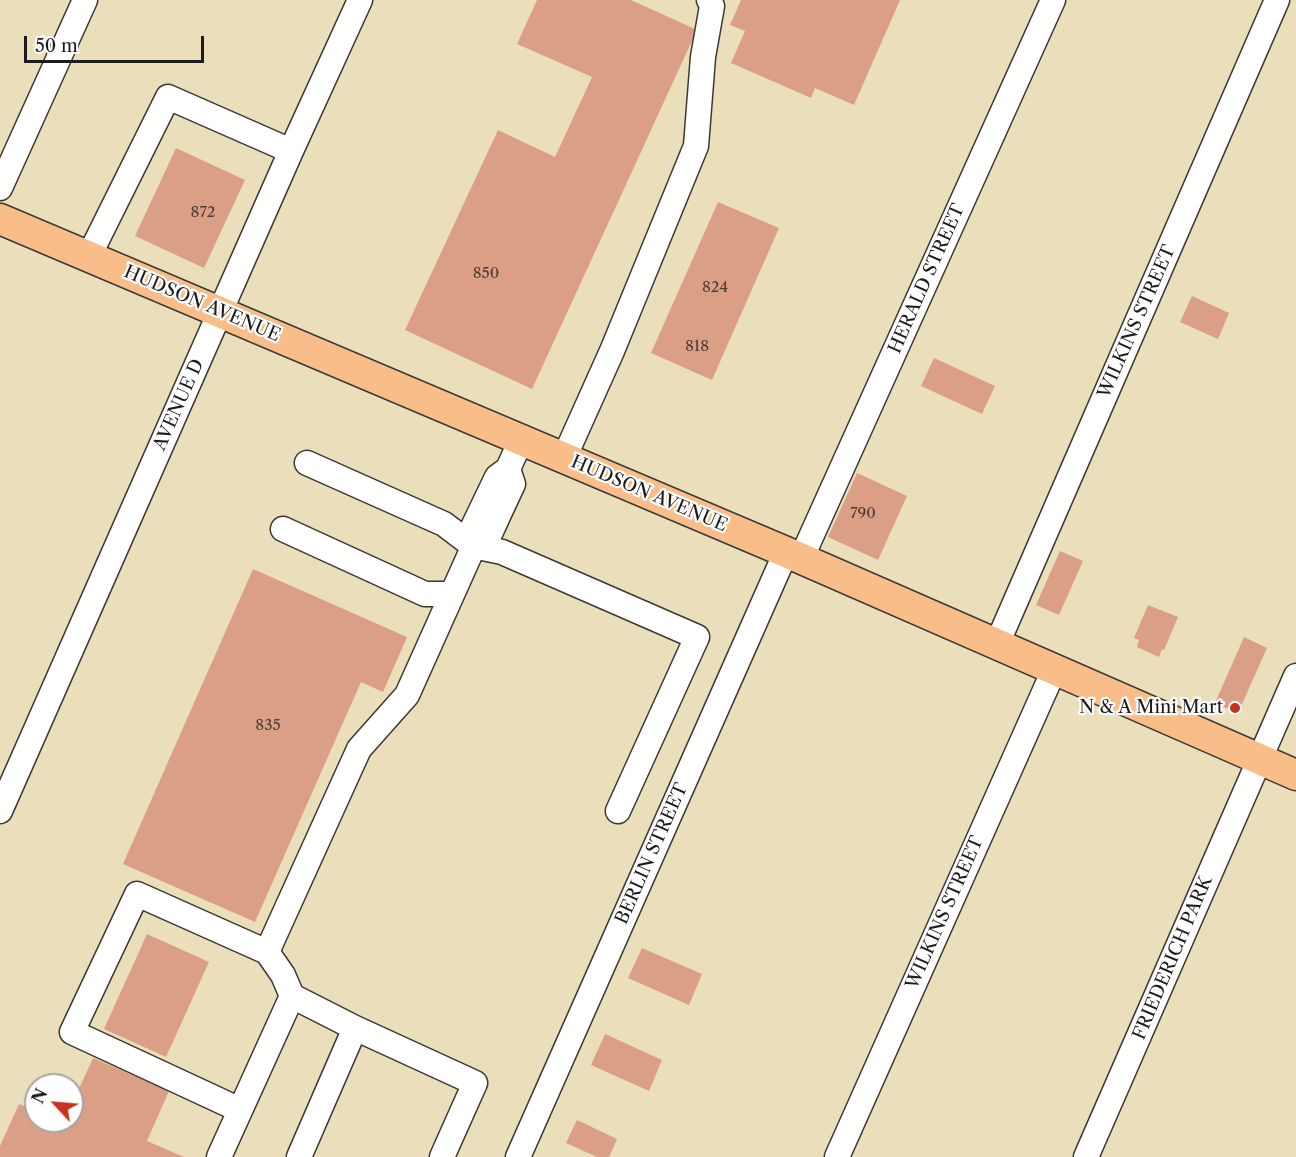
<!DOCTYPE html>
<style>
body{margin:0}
#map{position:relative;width:1296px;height:1157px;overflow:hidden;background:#eadfba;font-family:"Libre Caslon Text",serif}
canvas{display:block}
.north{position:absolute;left:24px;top:1073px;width:60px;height:60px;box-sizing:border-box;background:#fff;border:2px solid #a4a4a4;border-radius:50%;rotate:296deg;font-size:16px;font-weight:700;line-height:24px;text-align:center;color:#1c1c1c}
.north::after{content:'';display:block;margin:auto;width:21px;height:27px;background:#c8321e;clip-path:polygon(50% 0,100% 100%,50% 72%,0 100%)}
.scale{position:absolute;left:24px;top:36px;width:180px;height:27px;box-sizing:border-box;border:3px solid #1c1c1c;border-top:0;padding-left:8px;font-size:18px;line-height:21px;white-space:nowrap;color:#1c1c1c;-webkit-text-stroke:4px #fff;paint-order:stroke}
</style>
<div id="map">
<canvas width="1296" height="1157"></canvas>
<div class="north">N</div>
<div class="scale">50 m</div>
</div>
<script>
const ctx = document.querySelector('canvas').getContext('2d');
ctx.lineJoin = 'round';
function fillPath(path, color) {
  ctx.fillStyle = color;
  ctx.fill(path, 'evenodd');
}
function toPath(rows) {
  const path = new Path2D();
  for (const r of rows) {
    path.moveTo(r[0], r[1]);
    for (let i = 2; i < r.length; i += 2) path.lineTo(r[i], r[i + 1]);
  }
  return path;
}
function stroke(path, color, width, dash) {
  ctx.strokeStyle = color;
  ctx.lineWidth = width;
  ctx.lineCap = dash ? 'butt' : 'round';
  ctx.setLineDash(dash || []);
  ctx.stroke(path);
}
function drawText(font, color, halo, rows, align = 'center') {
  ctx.font = font + ' "Libre Caslon Text",serif';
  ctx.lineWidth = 4.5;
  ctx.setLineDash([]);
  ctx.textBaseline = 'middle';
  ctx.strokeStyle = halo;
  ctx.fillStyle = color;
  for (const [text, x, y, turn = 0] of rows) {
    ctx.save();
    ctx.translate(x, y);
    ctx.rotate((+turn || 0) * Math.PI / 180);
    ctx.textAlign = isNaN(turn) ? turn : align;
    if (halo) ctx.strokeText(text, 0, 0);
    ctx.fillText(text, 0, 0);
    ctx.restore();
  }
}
const building = toPath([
 [537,0,631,0,697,30,532,389,405,330,498,130,555,157,592,77,517,44],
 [741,0,900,0,854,105,815,88,811,98,731,63,745,31,730,25],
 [176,148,245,180,204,268,135,236],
 [718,202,779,228,712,380,651,353],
 [1192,296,1229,313,1218,339,1180,322],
 [934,358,995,386,982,414,921,386],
 [857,473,907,496,878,560,828,537],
 [1060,551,1083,561,1059,615,1036,605],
 [253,569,407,637,383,692,361,682,255,922,123,864],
 [1148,605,1178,617,1164,650,1162,649,1159,657,1137,647,1139,640,1134,638],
 [1244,637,1267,648,1238,713,1215,703],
 [147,934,209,962,166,1057,104,1029],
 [642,948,702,974,689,1005,628,978],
 [605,1034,662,1060,649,1091,591,1065],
 [93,1058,169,1091,147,1141,184,1157,0,1157,0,1146,19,1104,36,1111,36,1121,72,1121,72,1104],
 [577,1120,617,1139,609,1157,597,1157,566,1143]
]);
const minor = toPath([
 [0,188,85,0],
 [89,256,168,97,291,151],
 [564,458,612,351,696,146,703,57,712,6,709,0],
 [307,463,444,524,473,546,502,552,697,637,618,811],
 [508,469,513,484,499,514,489,536,476,541,473,527,497,477,508,469,521,440],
 [283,529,425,594,452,594],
 [801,559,1053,0],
 [997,644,1277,0],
 [0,811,291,151,360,0],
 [355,1028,475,1083,442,1157],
 [240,1110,72,1032,137,894,267,952],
 [219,1157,292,996],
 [299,1157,355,1028,292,996,283,975,267,952,359,749,407,695,476,541],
 [518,1157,786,552],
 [837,1157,1054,670],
 [1086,1157,1296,676]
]);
const major = toPath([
 [0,219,786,552,1296,775]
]);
const markers = [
 [1235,708,6,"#c8321e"]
];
const numberNames = [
 ["872",203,213],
 ["850",486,274],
 ["824",715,288],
 ["818",697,347],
 ["790",863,514],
 ["835",268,726]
];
const streetNames = [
 ["HERALD STREET",927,279,-66],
 ["HUDSON AVENUE",202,304,23],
 ["WILKINS STREET",1137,322,-66],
 ["AVENUE D",179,405,-66],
 ["HUDSON AVENUE",649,494,23],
 ["BERLIN STREET",652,854,-66],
 ["WILKINS STREET",945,913,-66],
 ["FRIEDERICH PARK",1173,958,-67]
];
const poiNames = [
 ["N & A Mini Mart",1223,708]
];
fillPath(building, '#db9f86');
stroke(minor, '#3b3934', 27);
stroke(major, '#3b3934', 33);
stroke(minor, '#fff', 24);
stroke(major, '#f8bd88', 30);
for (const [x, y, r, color] of markers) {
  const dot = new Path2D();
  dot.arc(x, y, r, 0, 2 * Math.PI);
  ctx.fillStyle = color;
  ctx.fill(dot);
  stroke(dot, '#fff', 2);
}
drawText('15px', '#4c3d36', null, numberNames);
drawText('18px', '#1c1c1c', '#fff', streetNames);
drawText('18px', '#1c1c1c', '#fff', poiNames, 'right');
</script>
